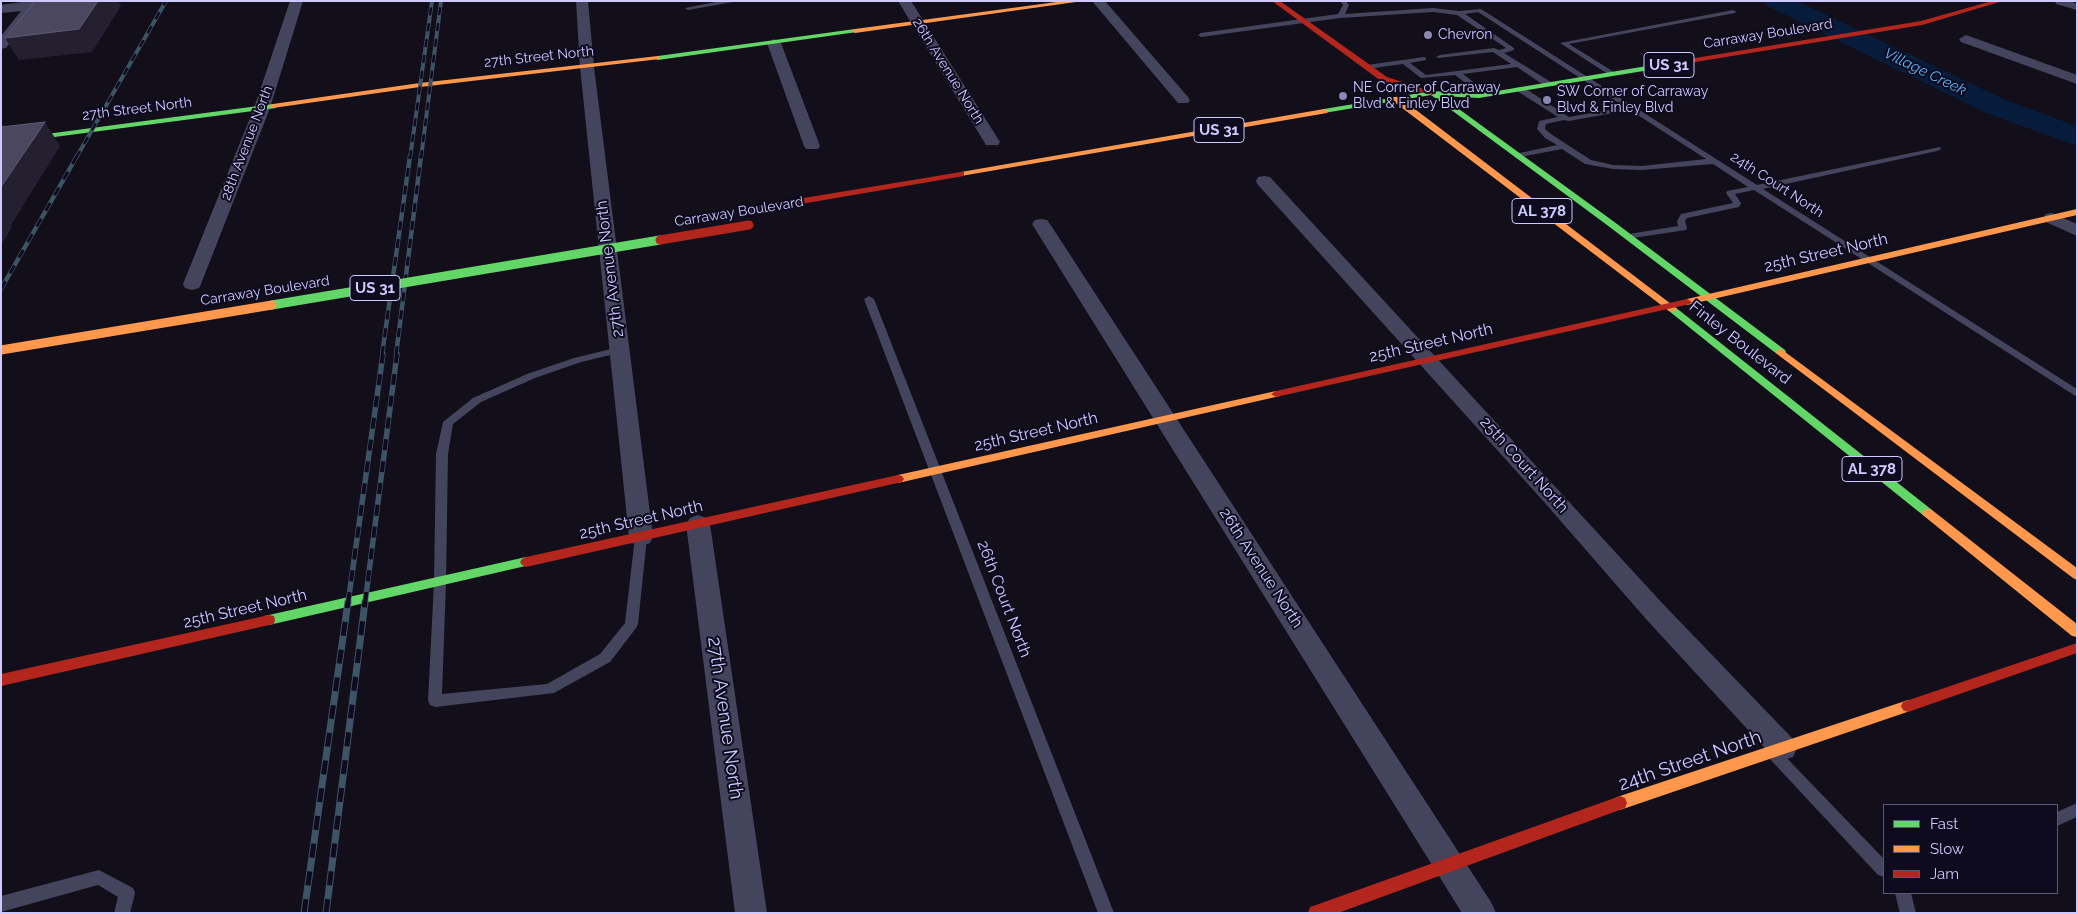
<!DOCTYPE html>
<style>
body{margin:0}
#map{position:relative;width:2078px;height:914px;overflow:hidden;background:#120f1a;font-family:Raleway,sans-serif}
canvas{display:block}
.frame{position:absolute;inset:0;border:2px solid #cec9ff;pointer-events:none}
.legend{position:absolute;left:1883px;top:804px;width:175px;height:90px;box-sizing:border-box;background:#0e0b1f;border:1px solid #5b5779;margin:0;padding:6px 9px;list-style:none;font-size:15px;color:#cec9ff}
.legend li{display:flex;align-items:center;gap:10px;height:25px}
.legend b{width:25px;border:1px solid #5b5779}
</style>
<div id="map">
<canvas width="2078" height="914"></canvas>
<div class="frame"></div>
<ul class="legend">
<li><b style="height:6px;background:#63d668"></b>Fast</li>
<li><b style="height:6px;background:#ff974d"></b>Slow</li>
<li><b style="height:6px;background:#b3261e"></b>Jam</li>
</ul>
</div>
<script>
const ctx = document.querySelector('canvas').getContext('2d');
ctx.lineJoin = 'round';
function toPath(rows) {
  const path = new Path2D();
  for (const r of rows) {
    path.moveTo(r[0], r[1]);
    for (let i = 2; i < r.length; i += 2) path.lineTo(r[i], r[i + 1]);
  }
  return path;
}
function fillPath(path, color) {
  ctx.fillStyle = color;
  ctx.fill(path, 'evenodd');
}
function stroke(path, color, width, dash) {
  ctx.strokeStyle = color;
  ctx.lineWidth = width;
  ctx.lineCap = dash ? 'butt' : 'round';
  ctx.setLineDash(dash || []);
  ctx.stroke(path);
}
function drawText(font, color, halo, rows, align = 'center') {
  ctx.font = font + ' Raleway,sans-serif';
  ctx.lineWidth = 4;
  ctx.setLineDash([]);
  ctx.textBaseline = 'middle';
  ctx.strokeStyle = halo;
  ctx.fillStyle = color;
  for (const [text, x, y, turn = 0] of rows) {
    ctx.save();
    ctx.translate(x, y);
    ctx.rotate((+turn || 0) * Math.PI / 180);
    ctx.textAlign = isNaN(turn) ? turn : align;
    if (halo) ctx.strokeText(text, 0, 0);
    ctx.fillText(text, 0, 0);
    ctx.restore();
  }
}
const river = toPath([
 [1763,1,1797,1,2008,101,2077,126,2077,146,1986,113,1767,6,1763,1]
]);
const lane = toPath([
 [721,1,739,1,688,10,685,8,721,1],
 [1340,1,1346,1,1349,5,1345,14,1433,8,1459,11,1481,9,1757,185,1940,147,1941,149,1937,151,1763,189,2077,389,2077,397,1754,190,1735,194,1741,203,1739,207,1687,218,1685,221,1687,228,1686,230,1626,239,1625,237,1629,234,1678,226,1677,221,1681,214,1733,203,1726,193,1727,191,1748,187,1713,164,1642,170,1613,169,1585,164,1562,149,1515,158,1515,154,1557,145,1545,138,1537,129,1539,121,1558,117,1517,91,1517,87,1523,87,1569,117,1625,107,1478,12,1465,14,1514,48,1514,50,1504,53,1551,82,1551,86,1545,86,1517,67,1463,74,1487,93,1488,95,1484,97,1455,75,1421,78,1403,64,1367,69,1363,67,1367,65,1424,57,1426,58,1426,60,1410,63,1426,75,1511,64,1493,52,1438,58,1436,57,1440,55,1494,48,1499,50,1506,48,1457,15,1433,12,1340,18,1201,37,1198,35,1201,33,1338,14,1343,5,1340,1],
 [1630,110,1706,159,1642,166,1613,165,1591,160,1551,134,1545,129,1546,124,1564,120,1569,121,1630,110],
 [1733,10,1736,12,1735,13,1569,44,1614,72,1614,76,1611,76,1560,43,1733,10],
 [869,296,874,299,1114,913,1098,913,864,299,869,296],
 [619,347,623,348,624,350,623,352,581,362,535,378,481,402,453,424,448,454,446,582,442,694,547,684,600,654,625,623,635,537,637,534,641,533,645,534,647,537,638,624,636,628,610,662,554,693,435,707,430,705,428,701,434,582,436,454,443,422,473,398,527,374,574,358,619,347],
 [1773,747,1778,749,1884,859,1884,877,1878,875,1768,757,1766,753,1768,749,1773,747],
 [2077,803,2077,817,2057,826,2057,812,2077,803],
 [99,870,133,888,135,893,130,913,114,913,118,897,98,885,1,912,1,896,99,870],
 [1895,893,1911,893,1916,913,1900,913,1895,893]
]);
const street = toPath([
 [29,1,42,1,6,48,1,49,1,36,21,11,1,13,1,5,29,1],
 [290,1,303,1,270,108,201,284,199,288,192,290,185,288,183,284,254,108,290,1],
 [576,1,588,1,594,67,653,537,650,543,641,546,632,543,629,537,580,67,576,1],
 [898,1,911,1,1000,142,998,145,986,145,898,1],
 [1092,1,1105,1,1188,97,1190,100,1188,103,1178,103,1092,1],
 [2055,1,2077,2,2077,10,2056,4,2055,1],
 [1966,35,2077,75,2077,84,1961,42,1959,39,1966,35],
 [774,39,781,43,820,146,818,149,806,149,804,146,767,43,774,39],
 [1264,176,1270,177,1664,605,1793,739,1797,748,1793,757,1783,760,1773,757,1646,619,1545,503,1258,185,1256,181,1258,177,1264,176],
 [2052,213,2077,224,2077,236,2046,222,2043,218,2046,214,2052,213],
 [1041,219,1047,220,1050,224,1491,902,1496,913,1462,913,1032,224,1035,220,1041,219],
 [698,515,706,518,710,524,767,913,735,913,686,524,690,518,698,515]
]);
const fast = toPath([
 [855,29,858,31,857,32,658,60,654,58,658,56,855,29],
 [1683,60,1686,60,1686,64,1479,98,1441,96,1613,221,1785,350,1786,352,1785,354,1777,354,1607,225,1431,95,1324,113,1320,111,1324,109,1432,91,1479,94,1683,60],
 [273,104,276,104,276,108,1,144,1,140,273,104],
 [1672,306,1675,307,1932,510,1934,513,1932,516,1924,516,1669,311,1667,309,1672,306],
 [526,557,530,559,532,562,530,565,269,625,264,624,263,620,264,616,269,615,526,557]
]);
const slow = toPath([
 [1064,1,1083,1,855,33,852,31,855,29,1064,1],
 [658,56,660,57,660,59,420,87,273,108,269,106,273,104,420,83,658,56],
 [1393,97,1399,97,1675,307,1677,309,1675,311,1669,311,1393,101,1393,97],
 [1324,109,1328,111,1327,113,961,176,957,174,961,172,1324,109],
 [2077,209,2077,215,1687,305,1682,302,1687,299,2077,209],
 [1781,349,2077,568,2077,580,2073,578,1777,354,1776,352,1777,350,1781,349],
 [1276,391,1280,392,1281,394,1280,396,898,483,892,479,898,475,1276,391],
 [1928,509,1932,510,2077,624,2077,637,2072,636,1924,516,1922,513,1924,510,1928,509],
 [1908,700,1913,702,1915,706,1913,710,1620,810,1615,808,1613,803,1615,798,1620,796,1908,700]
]);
const jam = toPath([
 [1272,1,1280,1,1387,77,1436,93,1432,95,1381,81,1272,1],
 [1992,1,2003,1,1922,25,1683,64,1679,62,1683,60,1921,21,1992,1],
 [961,172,964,172,964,176,743,214,739,211,743,208,961,172],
 [1687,299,1692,302,1690,304,1276,397,1271,394,1276,391,1687,299],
 [898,475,902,476,904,479,902,482,526,567,522,565,520,562,522,559,526,557,898,475],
 [269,615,274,616,275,620,274,624,269,625,1,686,1,674,269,615],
 [2077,643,2077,653,1908,712,1903,710,1901,706,1903,702,2077,643],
 [1620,796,1625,798,1627,803,1625,808,1338,913,1308,913,1310,907,1316,905,1620,796]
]);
const railFar3 = toPath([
 [2073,1,2077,3],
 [76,158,166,1],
 [410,158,432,1],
 [421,158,441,1]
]);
const railFar2 = toPath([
 [1,289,77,156],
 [382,355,410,156],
 [396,355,421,156]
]);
const railFar1 = toPath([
 [348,603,383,354],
 [365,603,397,354]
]);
const rail = toPath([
 [304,913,348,602],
 [326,913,365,602]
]);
const fastBridge = toPath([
 [272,305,660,240]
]);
const slowBridge = toPath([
 [1,350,272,305]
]);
const jamBridge = toPath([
 [660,240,749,225]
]);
const shadedWall = toPath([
 [98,1,118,1,121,6,92,52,19,60,5,38],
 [45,122,60,146,11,225,12,227,1,245,1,187]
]);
const building = toPath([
 [35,1,98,1,79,29,5,38,35,1],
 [45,122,1,187,1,127,45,122]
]);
const markers = [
 [1428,35,5,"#8c88af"],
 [1343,96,5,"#8c88af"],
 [1547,100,5,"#8c88af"]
];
const farStreetnames = [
 ["Carraway Boulevard",1768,34,-9],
 ["27th Street North",539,57,-6],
 ["26th Avenue North",948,71,58],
 ["27th Street North",137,109,-7],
 ["28th Avenue North",247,143,-69],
 ["24th Court North",1777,185,33],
 ["Carraway Boulevard",739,212,-9],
 ["Carraway Boulevard",265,291,-9]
];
const farPoinames = [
 ["Chevron",1438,35],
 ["NE Corner of Carraway",1353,88],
 ["Blvd & Finley Blvd",1353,104],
 ["SW Corner of Carraway",1557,92],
 ["Blvd & Finley Blvd",1557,108]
];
const shields = [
 [1669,65,50],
 [1219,130,50],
 [1542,211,60],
 [375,288,50],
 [1872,469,60]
];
const shieldNames = [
 ["US 31",1669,65],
 ["US 31",1219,130],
 ["AL 378",1542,211],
 ["US 31",375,288],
 ["AL 378",1872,469]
];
const farWaternames = [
 ["Village Creek",1925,72,26]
];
const streetNames = [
 ["25th Street North",1826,253,-13],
 ["27th Avenue North",610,269,-97],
 ["25th Street North",1431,343,-13],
 ["Finley Boulevard",1740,343,38],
 ["25th Street North",1036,432,-13],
 ["25th Court North",1524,465,48],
 ["25th Street North",641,520,-13],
 ["26th Avenue North",1261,568,57],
 ["26th Court North",1004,599,69],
 ["25th Street North",245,609,-13]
];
const nearStreetnames = [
 ["27th Avenue North",725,718,82],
 ["24th Street North",1690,761,-19]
];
fillPath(river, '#071b3b');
fillPath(lane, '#44445c');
fillPath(street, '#44445c');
fillPath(fast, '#63d668');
fillPath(slow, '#ff974d');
fillPath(jam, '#b3261e');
stroke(railFar3, '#3d5465', 4);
stroke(railFar2, '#3d5465', 4.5);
stroke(railFar1, '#3d5465', 5.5);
stroke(rail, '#3d5465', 7);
stroke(railFar3, '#0e0b1f', 2.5, [8]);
stroke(railFar2, '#0e0b1f', 3, [9]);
stroke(railFar1, '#0e0b1f', 4, [11]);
stroke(rail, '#0e0b1f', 5, [14]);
stroke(fastBridge, '#63d668', 9);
stroke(slowBridge, '#ff974d', 9);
stroke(jamBridge, '#b3261e', 9);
fillPath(shadedWall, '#242030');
fillPath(building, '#4b475f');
stroke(building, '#5f5b78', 1);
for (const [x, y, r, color] of markers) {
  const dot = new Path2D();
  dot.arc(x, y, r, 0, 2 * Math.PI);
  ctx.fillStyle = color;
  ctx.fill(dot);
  stroke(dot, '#0e0b1f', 2);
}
drawText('14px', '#cec9ff', '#0e0b1f', farStreetnames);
drawText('14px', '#cec9ff', '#0e0b1f', farPoinames, 'left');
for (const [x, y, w] of shields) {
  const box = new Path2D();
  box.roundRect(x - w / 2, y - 12.5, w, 25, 4);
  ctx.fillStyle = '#0e0b1f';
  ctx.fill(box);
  stroke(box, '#cec9ff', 1);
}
drawText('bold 15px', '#cec9ff', null, shieldNames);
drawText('italic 15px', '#57b7ff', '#0e0b1f', farWaternames);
drawText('16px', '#cec9ff', '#0e0b1f', streetNames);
drawText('19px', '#cec9ff', '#0e0b1f', nearStreetnames);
</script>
